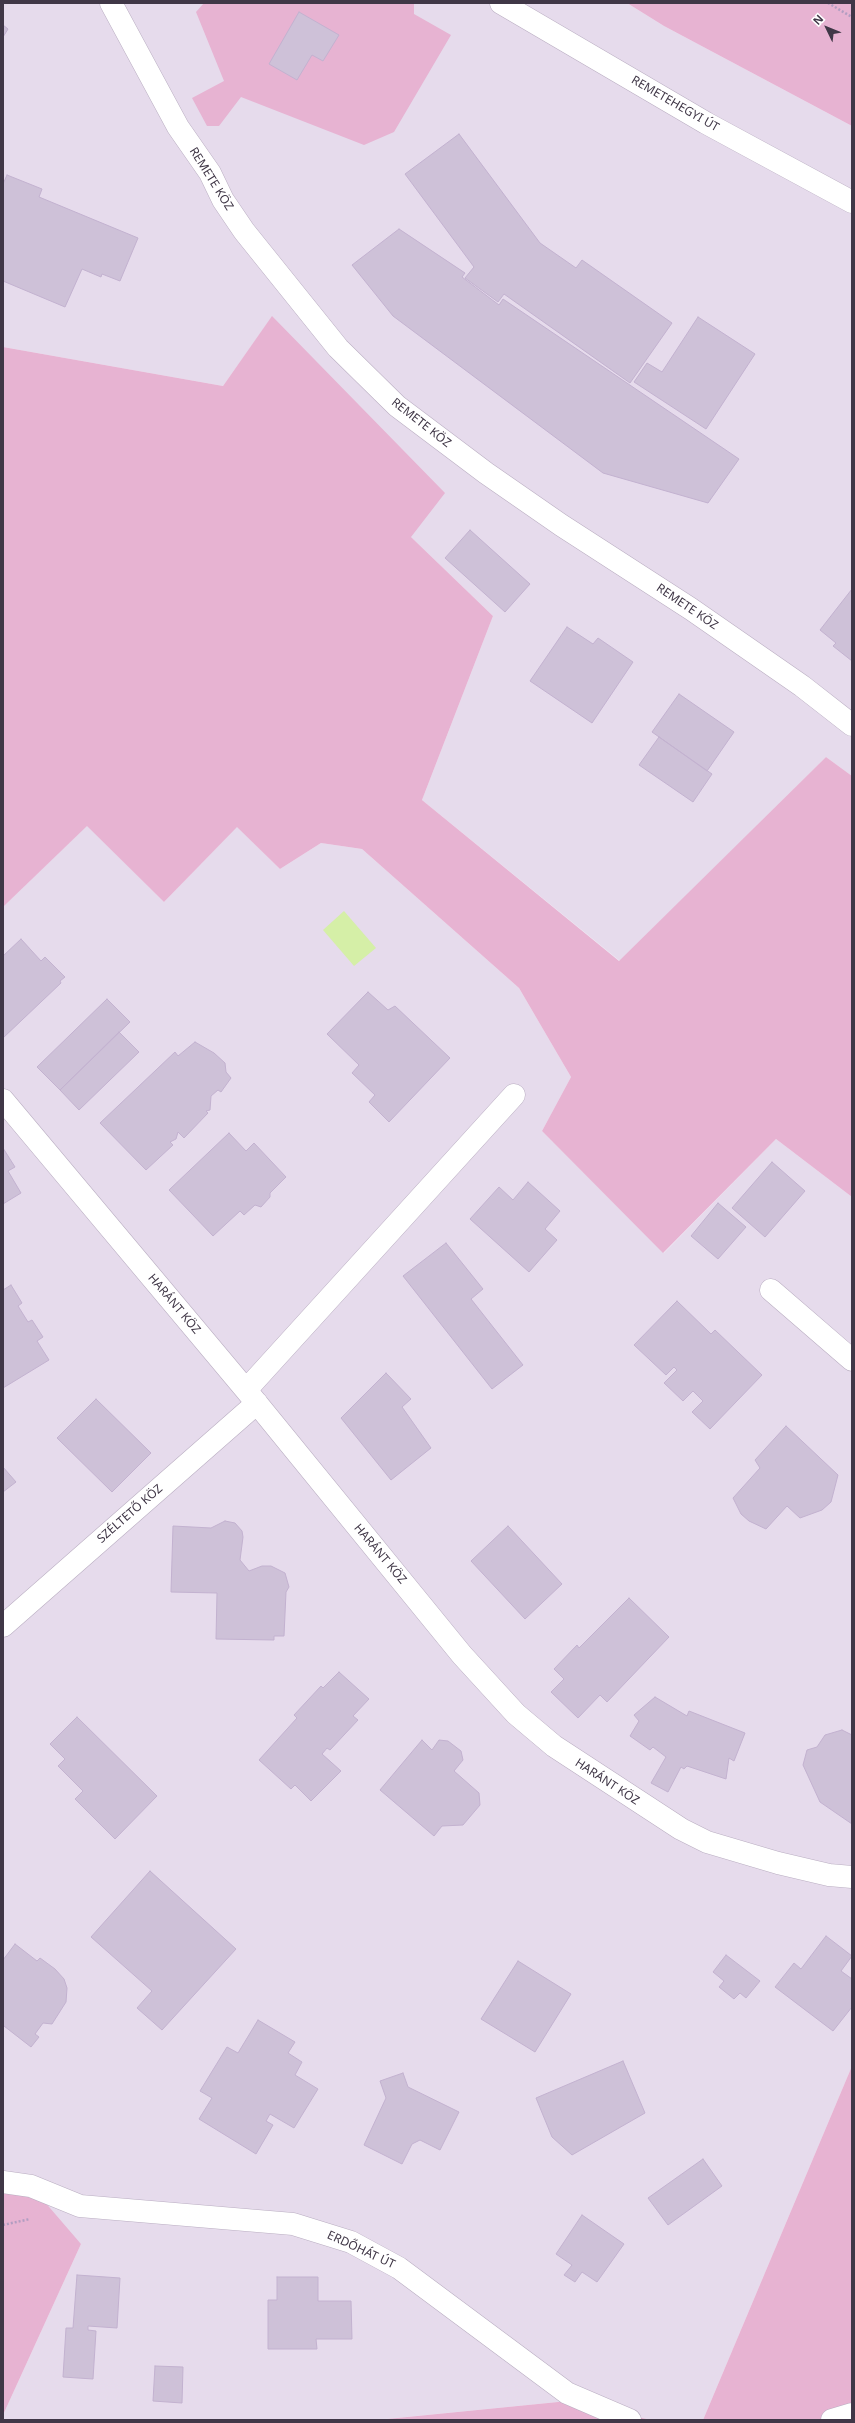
<!DOCTYPE html>
<meta charset="utf-8">
<style>
body{margin:0}
#map{position:relative;width:855px;height:2423px;overflow:hidden;background:#f0e9f4;font-family:"Noto Sans",sans-serif}
canvas{display:block}
.frame{position:absolute;inset:0;border:4px solid #403747;pointer-events:none}
.north{position:absolute;left:807px;top:8px;width:40px;height:40px;-webkit-text-stroke:3px #fff;paint-order:stroke;rotate:313deg;font-size:11px;font-weight:700;line-height:16px;text-align:center;color:#403747}
.north::after{content:'';display:block;margin:auto;width:14px;height:18px;background:#403747;clip-path:polygon(50% 0,100% 100%,50% 72%,0 100%)}
</style>
<div id="map">
<canvas width="855" height="2423"></canvas>
<div class="frame"></div>
<div class="north">N</div>
</div>
<script>
const ctx = document.querySelector('canvas').getContext('2d');
ctx.lineJoin = 'round';
function fillPath(path, color) {
  ctx.fillStyle = color;
  ctx.fill(path, 'evenodd');
}
function toPath(rows) {
  const path = new Path2D();
  for (const r of rows) {
    path.moveTo(r[0], r[1]);
    for (let i = 2; i < r.length; i += 2) path.lineTo(r[i], r[i + 1]);
  }
  return path;
}
function stroke(path, color, width, dash) {
  ctx.strokeStyle = color;
  ctx.lineWidth = width;
  ctx.lineCap = dash ? 'butt' : 'round';
  ctx.setLineDash(dash || []);
  ctx.stroke(path);
}
function drawText(font, color, halo, rows, align = 'center') {
  ctx.font = font + ' "Noto Sans",sans-serif';
  ctx.lineWidth = 3;
  ctx.setLineDash([]);
  ctx.textBaseline = 'middle';
  ctx.strokeStyle = halo;
  ctx.fillStyle = color;
  for (const [text, x, y, turn = 0] of rows) {
    ctx.save();
    ctx.translate(x, y);
    ctx.rotate((+turn || 0) * Math.PI / 180);
    ctx.textAlign = isNaN(turn) ? turn : align;
    if (halo) ctx.strokeText(text, 0, 0);
    ctx.fillText(text, 0, 0);
    ctx.restore();
  }
}
const residential = toPath([
 [3,3,627,3,664,26,852,126,852,776,826,757,620,961,422,800,493,616,411,537,272,317,223,386,3,347],
 [87,825,164,902,237,826,280,869,321,843,362,849,519,988,571,1077,542,1131,664,1253,776,1139,852,1197,852,2066,703,2420,651,2420,568,2401,376,2420,3,2420,3,2415,81,2244,3,2181,3,907]
]);
const green = toPath([
 [204,3,414,3,414,14,451,35,394,132,364,145,241,97,219,126,207,126,192,98,224,81,196,12],
 [627,3,852,3,852,126,664,26],
 [272,316,445,493,411,537,493,616,422,800,619,961,826,757,852,776,852,1197,776,1139,663,1253,542,1131,571,1077,519,988,362,849,321,843,280,869,237,827,164,902,87,826,3,907,3,347,223,386],
 [852,2066,852,2420,703,2420],
 [3,2181,31,2186,81,2244,3,2415],
 [568,2401,651,2420,377,2420]
]);
const water = toPath([
 [344,911,376,948,354,966,323,930]
]);
const building = toPath([
 [299,12,339,35,323,61,312,55,297,80,269,64,299,12],
 [3,25,8,29,3,37,3,25],
 [459,134,540,243,576,268,582,260,672,323,630,383,504,294,498,302,465,278,474,267,405,174,459,134],
 [7,175,42,189,39,197,138,238,120,281,102,274,101,277,82,269,65,307,3,281,3,184,7,175],
 [399,229,465,273,462,277,499,305,503,299,739,459,708,503,603,473,393,316,352,265,399,229],
 [698,317,755,354,706,429,634,382,647,363,662,372,698,317],
 [470,530,530,584,505,612,445,558,470,530],
 [852,589,852,661,833,646,836,643,820,630,852,589],
 [567,627,593,644,598,638,633,662,592,723,530,681,567,627],
 [679,694,734,732,707,771,652,732,679,694],
 [659,737,712,774,693,802,639,765,659,737],
 [21,939,41,961,45,957,65,977,60,981,61,983,3,1038,3,956,21,939],
 [368,992,388,1010,395,1006,450,1058,389,1122,369,1102,375,1095,352,1073,359,1065,327,1034,368,992],
 [107,999,130,1022,60,1090,37,1067,107,999],
 [119,1032,139,1052,79,1110,60,1090,119,1032],
 [195,1042,214,1053,225,1063,226,1072,231,1078,221,1092,218,1090,211,1096,210,1110,206,1111,208,1113,184,1138,178,1132,176,1139,170,1142,173,1145,146,1170,100,1123,175,1052,178,1056,195,1042],
 [229,1133,246,1151,254,1143,286,1177,270,1193,270,1197,261,1207,255,1205,244,1215,240,1211,213,1236,169,1190,229,1133],
 [3,1148,15,1167,8,1171,21,1193,3,1204,3,1148],
 [772,1162,805,1191,765,1237,732,1208,772,1162],
 [528,1182,560,1211,545,1229,557,1240,529,1272,470,1219,499,1187,513,1200,528,1182],
 [718,1203,746,1227,718,1259,691,1236,718,1203],
 [446,1243,483,1289,471,1299,523,1365,492,1389,403,1276,446,1243],
 [11,1285,22,1303,18,1306,28,1322,32,1320,43,1337,37,1341,49,1360,3,1388,3,1290,11,1285],
 [677,1301,711,1334,715,1330,762,1375,710,1429,692,1412,703,1401,693,1391,683,1401,664,1383,677,1370,674,1367,666,1375,634,1345,677,1301],
 [386,1373,411,1399,402,1407,431,1448,391,1480,341,1418,386,1373],
 [96,1399,151,1453,112,1492,57,1438,96,1399],
 [786,1426,838,1475,831,1502,822,1510,800,1518,787,1506,766,1529,749,1521,741,1514,733,1498,760,1468,755,1460,786,1426],
 [3,1467,16,1482,3,1492,3,1467],
 [225,1521,235,1523,242,1531,243,1537,240,1560,249,1571,262,1566,271,1566,285,1573,289,1587,286,1592,284,1636,274,1636,274,1640,216,1639,217,1593,171,1592,173,1526,211,1528,225,1521],
 [508,1526,562,1584,525,1619,471,1561,508,1526],
 [629,1598,669,1637,607,1702,600,1695,578,1718,551,1692,564,1679,554,1669,577,1645,579,1648,629,1598],
 [339,1672,369,1699,353,1716,358,1720,330,1750,327,1748,322,1754,341,1771,311,1801,295,1785,291,1789,259,1760,297,1718,294,1715,321,1686,323,1688,339,1672],
 [655,1697,687,1716,689,1711,745,1733,734,1761,729,1758,726,1779,687,1766,684,1769,681,1767,668,1792,651,1783,666,1757,653,1747,650,1750,630,1736,639,1721,634,1715,655,1697],
 [77,1717,157,1796,115,1839,75,1799,83,1791,58,1766,65,1759,50,1744,77,1717],
 [842,1730,852,1735,852,1824,820,1802,803,1765,807,1750,817,1747,825,1735,842,1730],
 [422,1740,432,1750,439,1740,448,1741,461,1751,463,1760,454,1771,479,1793,480,1805,463,1825,442,1826,434,1836,380,1790,422,1740],
 [150,1871,236,1949,162,2030,137,2008,152,1991,91,1937,150,1871],
 [826,1936,852,1956,841,1971,852,1979,852,2007,833,2031,775,1987,794,1963,801,1969,826,1936],
 [15,1944,37,1961,40,1958,55,1969,64,1979,67,1988,66,2002,52,2024,43,2023,35,2034,39,2037,31,2047,4,2026,3,2028,3,1960,15,1944],
 [726,1955,760,1981,746,1998,740,1993,734,1999,719,1987,724,1981,713,1972,726,1955],
 [518,1961,571,1994,535,2052,481,2019,518,1961],
 [258,2020,295,2042,288,2053,302,2062,295,2075,318,2089,294,2128,270,2114,266,2121,273,2125,256,2154,199,2119,212,2098,200,2091,227,2047,238,2053,258,2020],
 [623,2061,645,2113,572,2155,552,2137,536,2098,623,2061],
 [403,2073,408,2087,459,2112,440,2150,420,2140,412,2144,402,2164,364,2145,386,2098,380,2081,403,2073],
 [703,2159,722,2186,668,2225,648,2198,703,2159],
 [582,2215,624,2244,597,2282,582,2272,575,2282,564,2275,572,2265,556,2254,582,2215],
 [77,2275,120,2278,117,2328,88,2326,88,2330,96,2331,93,2379,63,2377,66,2328,73,2328,77,2275],
 [277,2277,318,2277,318,2301,351,2301,352,2339,316,2339,317,2349,268,2349,268,2300,277,2300,277,2277],
 [155,2366,183,2367,182,2403,153,2401,155,2366]
]);
const path = toPath([
 [828,3,852,17],
 [3,2225,30,2219]
]);
const minor = toPath([
 [111,3,178,127,210,173,223,200,244,231,338,348,397,406,486,473,561,525,691,609,802,686,852,725],
 [501,3,706,123,852,202],
 [3,1100,246,1390,462,1655,516,1714,554,1746,681,1829,707,1842,778,1863,829,1875,852,1877],
 [771,1290,852,1360],
 [246,1390,514,1095],
 [3,1626,257,1403],
 [3,2182,31,2186,80,2206,293,2224,351,2242,399,2268,567,2393,630,2420],
 [832,2420,852,2414]
]);
const streetNames = [
 ["REMETEHEGYI ÚT",675,104,30],
 ["REMETE KÖZ",211,179,58],
 ["REMETE KÖZ",421,423,38],
 ["REMETE KÖZ",687,607,34],
 ["HARÁNT KÖZ",174,1304,50],
 ["SZÉLTETŐ KÖZ",130,1514,-41],
 ["HARÁNT KÖZ",380,1554,50],
 ["HARÁNT KÖZ",607,1782,33],
 ["ERDŐHÁT ÚT",361,2250,25]
];
fillPath(residential, '#e6dbec');
fillPath(green, '#e7b3d2');
fillPath(water, '#d5efa7');
fillPath(building, '#cec1d8');
stroke(building, '#c3b2d0', 1);
stroke(minor, '#baaec2', 23);
stroke(path, '#b29dc1', 2.5, [2, 2]);
stroke(minor, '#fff', 22);
drawText('12px', '#403747', '#fff', streetNames);
</script>
